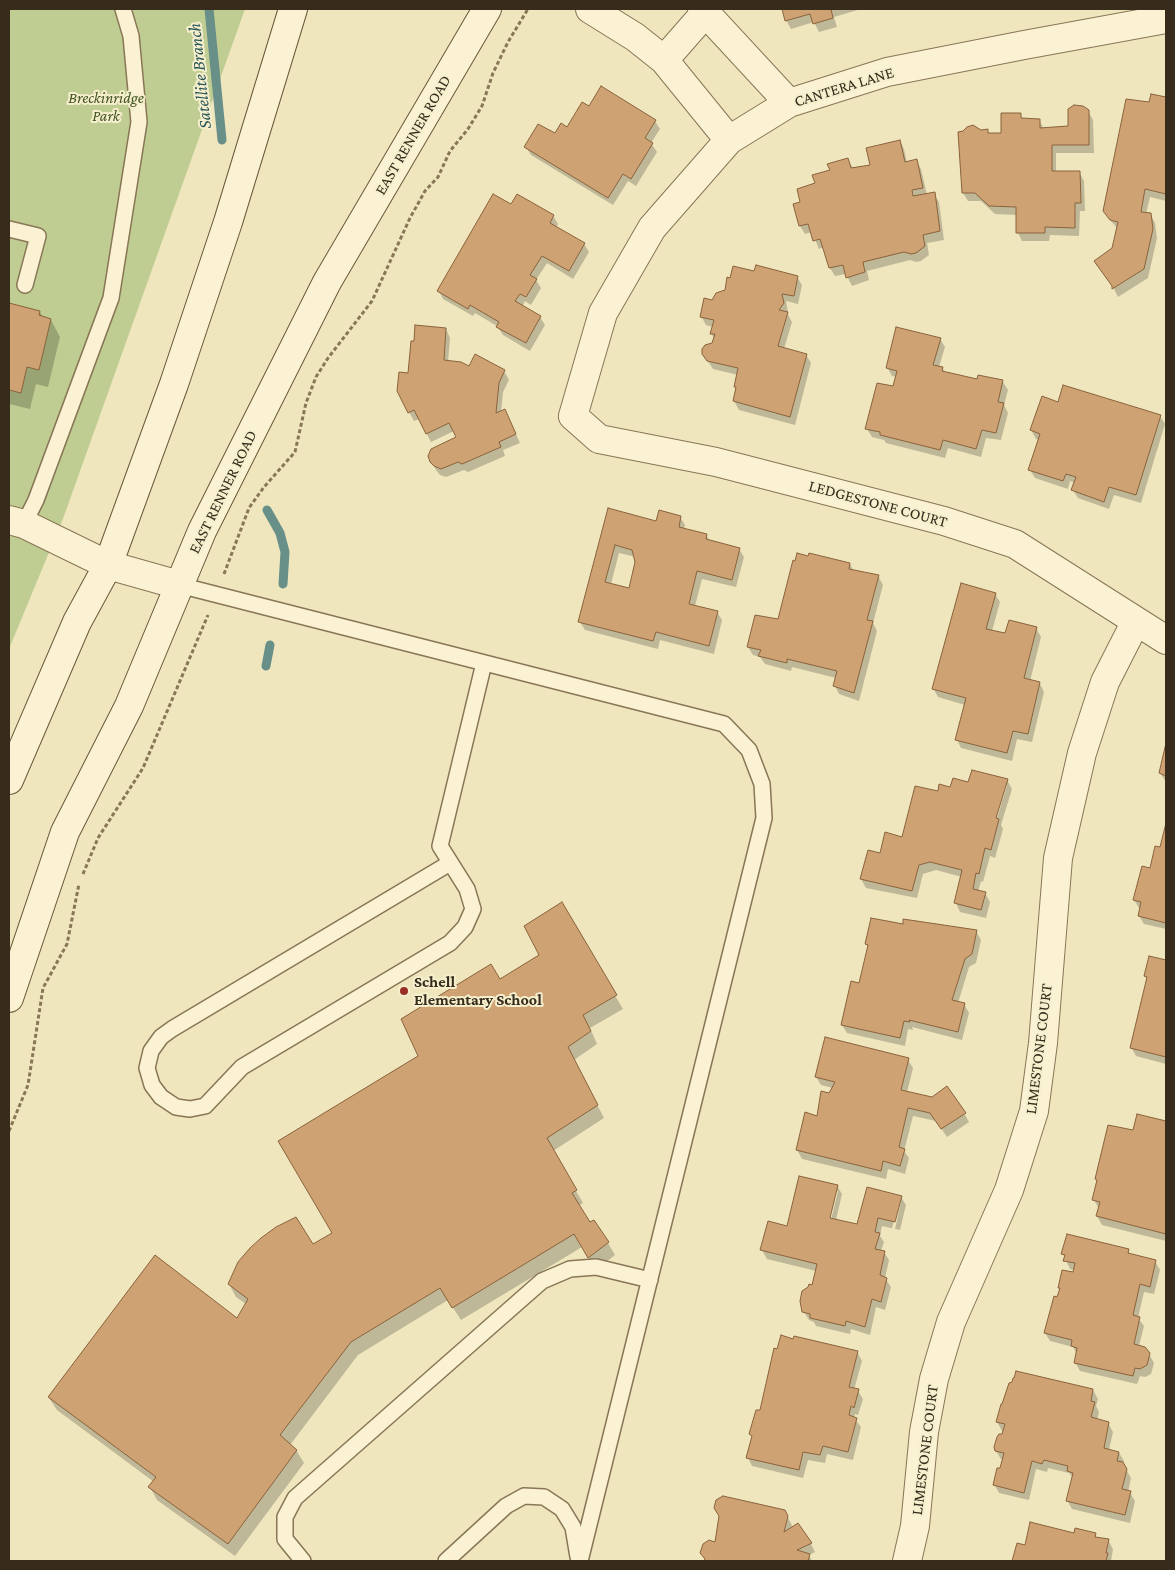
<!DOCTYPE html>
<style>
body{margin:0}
#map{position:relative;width:1175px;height:1570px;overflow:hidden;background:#efe6be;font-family:"Crimson Pro",serif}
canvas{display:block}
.frame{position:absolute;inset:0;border:10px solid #372c1c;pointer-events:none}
</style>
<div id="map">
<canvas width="1175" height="1570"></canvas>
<div class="frame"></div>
</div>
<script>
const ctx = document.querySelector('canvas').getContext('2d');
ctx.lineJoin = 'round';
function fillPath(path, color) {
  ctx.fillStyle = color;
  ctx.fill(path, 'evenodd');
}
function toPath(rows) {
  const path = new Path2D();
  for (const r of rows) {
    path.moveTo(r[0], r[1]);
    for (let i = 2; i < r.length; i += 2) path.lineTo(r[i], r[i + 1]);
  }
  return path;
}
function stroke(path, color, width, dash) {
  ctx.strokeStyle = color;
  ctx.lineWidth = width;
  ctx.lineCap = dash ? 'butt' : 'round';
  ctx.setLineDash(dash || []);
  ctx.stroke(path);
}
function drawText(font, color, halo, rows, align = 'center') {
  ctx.font = font + ' "Crimson Pro",serif';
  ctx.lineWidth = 4;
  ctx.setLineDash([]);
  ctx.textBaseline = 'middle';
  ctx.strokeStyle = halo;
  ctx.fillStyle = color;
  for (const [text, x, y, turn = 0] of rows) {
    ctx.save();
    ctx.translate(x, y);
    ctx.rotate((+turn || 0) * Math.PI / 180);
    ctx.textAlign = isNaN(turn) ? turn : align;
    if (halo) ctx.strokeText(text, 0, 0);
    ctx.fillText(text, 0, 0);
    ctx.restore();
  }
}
const green = toPath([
 [9,9,245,9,64,516,9,649]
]);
const shadow = toPath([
 [783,9,861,9,834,17,837,27,819,32,814,22,791,29,786,20],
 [1152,96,1166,98,1166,201,1150,197,1146,214,1150,214,1155,223,1157,238,1148,278,1118,297,1113,287,1114,249,1118,229,1110,220,1104,211],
 [589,107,655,121,660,129,651,143,657,152,636,186,628,181,613,205,531,155,526,147,567,129],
 [1088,111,1093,120,1094,153,1056,153,1056,172,1079,172,1084,181,1085,211,1080,211,1079,236,1050,235,1049,241,1022,241,1018,233,1017,215,995,214,981,201,968,201,963,193,981,131,987,131,989,134,1002,134,1020,114,1023,120,1039,120,1044,129,1070,128],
 [900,141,904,149,907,163,916,160,921,169,927,195,934,194,939,202,944,240,927,243,929,255,921,261,916,262,910,260,867,271,869,280,852,286,846,274,835,276,830,268,824,247,819,249,812,232,805,234,800,226,795,205,802,203,816,184,848,160,853,168,871,166],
 [512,206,553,216,558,224,556,228,584,244,589,252,573,279,547,263,536,280,541,288,531,305,525,301,522,307,540,317,545,325,530,351,503,335,497,326,475,313,473,316,443,299,439,291],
 [755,272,797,277,802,285,798,304,786,301,788,312,787,313,792,322,784,349,806,355,811,363,795,425,739,410,734,401,737,390,735,386,738,375,713,369,703,354,713,344,715,339,711,334,713,327,706,325,701,316,713,302,726,291],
 [9,304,40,312,43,317,51,320,60,337,48,387,36,384,30,409,9,404],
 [446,329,450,338,448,362,470,368,504,371,509,380,503,392,501,412,509,419,520,443,503,450,505,456,468,472,464,470,446,477,440,475,436,470,431,461,457,437,454,431,431,442,419,419,414,421,409,412,409,375],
 [940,339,945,347,939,367,942,368,945,372,977,380,979,376,1003,382,1008,390,1004,405,1008,413,1001,440,986,438,981,457,948,448,945,458,886,443,884,440,872,437,867,429,894,388,897,377,892,376,887,367],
 [1058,404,1160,416,1165,424,1141,503,1114,495,1109,509,1078,498,1073,490,1075,483,1070,481,1068,489,1035,478,1030,470,1039,440,1036,439,1031,430],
 [609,510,657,522,680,517,685,525,684,530,706,535,710,541,739,549,744,557,736,587,702,579,695,606,717,612,722,620,714,654,660,640,658,649,585,630,580,622],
 [619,553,636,557,637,562,630,589,611,584],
 [850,564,853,570,878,576,883,585,873,623,877,631,859,701,839,694,835,686,836,678,792,667,791,671,765,664,760,657,753,655,748,647,779,620],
 [995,594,1000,602,992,631,1006,635,1036,628,1041,637,1030,681,1040,684,1044,692,1032,742,1017,739,1012,761,961,748,957,740,965,705,938,697,933,688],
 [1166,749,1166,782,1160,773],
 [1007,780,1012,789,1001,825,1003,829,995,858,990,856,983,882,981,881,978,892,985,893,990,902,986,918,960,912,956,903,962,877,936,870,923,874,917,898,866,888,861,879,869,852,881,855,903,838,939,793,968,784],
 [1005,785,1007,785,995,825,993,824],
 [1166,828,1166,929,1144,924,1139,916,1141,909,1139,908,1134,900,1161,849],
 [561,904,623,1009,590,1028,597,1044,574,1060,604,1118,553,1151,583,1203,578,1206,590,1224,608,1243,615,1255,596,1270,582,1247,461,1320,448,1300,358,1355,290,1445,296,1450,304,1463,235,1556,157,1500,150,1487,154,1482,57,1410,49,1398,237,1319,246,1304,236,1297,229,1284,312,1245,334,1233,420,1057,500,980,541,955],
 [904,926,976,931,981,940,976,963,969,967,958,1003,964,1004,969,1013,962,1040,912,1027,913,1030,908,1029,905,1046,847,1033,842,1025,860,985,869,948,866,944],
 [1150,957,1166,961,1166,1064,1136,1056,1131,1047,1148,980,1145,976],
 [908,1060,913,1068,907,1092,964,1113,969,1122,947,1137,936,1121,913,1116,904,1151,909,1158,905,1174,888,1169,886,1179,802,1159,797,1150,818,1117,833,1088,821,1085,816,1077],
 [1138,1116,1166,1122,1166,1241,1102,1225,1097,1216,1099,1209,1094,1200,1098,1182,1096,1179,1134,1132],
 [837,1186,842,1194,836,1220,858,1226,901,1197,906,1205,900,1230,882,1226,880,1236,884,1242,881,1251,884,1252,889,1260,885,1278,891,1287,885,1310,876,1307,870,1335,851,1329,850,1334,816,1326,814,1322,809,1320,804,1312,816,1271,767,1259,762,1250],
 [835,1191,838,1191,830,1224,828,1224],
 [899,1202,901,1202,895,1229,892,1228],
 [1128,1250,1131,1256,1155,1261,1160,1270,1154,1294,1144,1292,1138,1318,1144,1326,1139,1346,1149,1354,1154,1363,1151,1374,1145,1377,1140,1376,1137,1384,1080,1371,1075,1362,1077,1354,1073,1347,1050,1341,1045,1333,1058,1299,1061,1291,1059,1287,1074,1273,1074,1270,1070,1269,1063,1254],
 [794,1341,857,1352,862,1361,854,1390,858,1391,863,1399,858,1415,855,1414,854,1418,861,1427,853,1460,827,1454,825,1463,808,1460,803,1478,752,1466,748,1458,753,1438,751,1434,760,1412,778,1350],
 [1093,1390,1098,1399,1096,1406,1099,1412,1097,1420,1108,1423,1113,1432,1109,1450,1119,1453,1124,1461,1123,1464,1131,1478,1128,1492,1130,1493,1135,1501,1130,1523,1072,1509,1067,1500,1073,1478,1069,1473,1048,1468,1047,1472,1036,1469,1029,1500,999,1493,994,1484,1004,1460,1001,1459,996,1451,1005,1431,1002,1431,997,1422],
 [784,1511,792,1525,791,1529,811,1544,815,1552,809,1555,812,1561,705,1561,716,1544],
 [1075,1534,1095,1534,1097,1538,1108,1540,1113,1549,1111,1561,1013,1561,1018,1545,1026,1546]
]);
const stream = toPath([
 [209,9,222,140],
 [267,510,280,533,285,552,283,584],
 [266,666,270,645]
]);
const building = toPath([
 [782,9,831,9,833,18,813,24,810,14,785,21,782,9],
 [601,86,656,120,645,138,653,143,631,179,623,174,608,198,524,147,538,124,555,133,561,123,567,127,582,102,589,106,601,86],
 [1151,94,1166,97,1166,194,1145,189,1141,212,1151,213,1153,229,1144,269,1112,289,1112,286,1094,261,1112,248,1118,222,1110,220,1103,211,1126,99,1149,102,1151,94],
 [1074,105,1083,106,1089,110,1089,145,1052,145,1052,171,1080,171,1081,203,1075,203,1075,228,1045,227,1045,233,1016,233,1016,207,989,206,975,193,962,193,958,132,963,131,967,127,973,125,981,130,988,129,988,133,1001,133,1001,113,1021,113,1021,118,1040,119,1040,128,1068,126,1068,109,1074,105],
 [900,140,905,162,917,159,923,188,912,190,913,196,935,192,940,231,923,235,925,246,916,253,911,254,904,252,863,262,865,272,846,278,843,265,829,268,820,239,813,241,808,224,799,226,793,204,800,202,797,189,815,183,812,175,830,170,827,164,848,158,851,168,870,165,866,148,900,140],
 [493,194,511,204,517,194,554,215,550,223,585,243,569,271,542,256,530,275,537,279,526,297,520,294,515,301,541,316,526,343,496,327,499,322,470,305,468,309,437,291,493,194],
 [756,265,798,276,794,296,782,294,784,303,779,310,788,312,778,346,807,354,790,417,733,401,736,387,734,387,738,368,707,361,702,354,702,349,705,345,712,343,715,334,710,334,714,320,700,317,704,298,712,300,716,293,725,290,727,277,730,278,733,266,754,271,756,265],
 [9,303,40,311,39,315,51,319,39,370,27,367,21,393,9,390,9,303],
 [415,325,446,328,444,360,461,362,469,366,475,354,505,370,499,383,496,413,505,409,516,434,499,442,501,447,462,464,458,462,441,469,434,466,430,462,428,456,431,449,456,437,449,423,426,434,414,410,408,413,397,391,399,372,408,373,411,341,414,341,415,325],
 [896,327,941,338,933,365,943,367,942,371,977,379,978,375,1003,380,998,402,1004,403,996,433,982,430,976,449,943,440,940,450,880,435,880,432,865,429,877,383,893,386,897,371,886,368,896,327],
 [1063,385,1161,415,1136,495,1109,487,1104,502,1071,490,1076,477,1066,474,1063,481,1028,470,1040,434,1030,430,1042,396,1058,402,1063,385],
 [608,508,656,521,659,510,681,516,679,527,707,534,706,539,740,548,732,580,697,571,689,604,718,611,709,646,656,632,653,641,578,622,608,508],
 [615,545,632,550,635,562,629,588,605,582,615,545],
 [797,553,808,556,809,553,850,563,849,569,879,575,867,620,873,621,854,693,833,686,837,671,787,659,787,663,758,656,761,650,747,647,755,615,778,619,793,560,795,561,797,553],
 [961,583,996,593,986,629,1005,633,1009,620,1037,627,1024,678,1040,682,1028,734,1013,731,1007,753,955,740,966,698,932,689,961,583],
 [1166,743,1166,776,1159,773,1166,743],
 [972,770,1008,779,996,818,999,819,991,850,985,848,979,874,976,873,973,889,986,892,981,910,954,903,962,870,930,862,919,865,912,891,860,879,868,850,880,853,885,832,902,837,915,786,938,791,939,784,950,787,953,778,968,782,972,770],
 [1166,823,1166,923,1138,916,1141,902,1133,900,1142,866,1150,868,1155,846,1160,847,1166,823],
 [562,902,617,995,583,1015,591,1031,568,1047,598,1105,547,1138,577,1190,572,1193,590,1222,594,1220,609,1242,588,1258,574,1234,452,1308,440,1288,351,1342,280,1435,297,1450,228,1544,148,1487,156,1477,48,1397,155,1255,237,1318,248,1299,228,1284,238,1262,250,1248,261,1238,276,1227,296,1217,313,1244,332,1233,278,1141,418,1056,401,1019,491,964,500,979,539,955,524,926,562,902],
 [871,918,903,924,903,919,977,930,972,954,965,959,952,1000,965,1003,958,1032,909,1020,910,1022,904,1021,900,1038,841,1025,851,981,859,983,868,945,865,944,871,918],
 [1149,956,1166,960,1166,1057,1130,1048,1147,977,1144,976,1149,956],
 [825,1037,909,1058,901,1090,932,1097,947,1086,966,1113,941,1129,930,1113,908,1108,899,1147,905,1149,900,1166,883,1161,881,1171,796,1150,805,1112,817,1116,821,1091,829,1093,835,1082,815,1077,825,1037],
 [1137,1114,1166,1121,1166,1234,1096,1216,1100,1202,1092,1200,1097,1180,1095,1179,1108,1125,1133,1130,1137,1114],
 [799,1176,838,1185,830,1218,857,1224,867,1187,902,1196,895,1222,878,1218,875,1232,880,1233,875,1249,885,1251,880,1275,887,1278,881,1302,872,1299,865,1327,846,1321,845,1326,810,1318,810,1314,802,1312,800,1301,802,1291,808,1287,809,1284,812,1285,817,1264,760,1250,768,1221,787,1226,799,1176],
 [1067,1234,1129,1249,1128,1253,1156,1260,1150,1287,1140,1284,1133,1315,1140,1317,1134,1344,1145,1347,1150,1353,1147,1365,1140,1369,1135,1368,1133,1376,1074,1363,1077,1348,1071,1346,1072,1340,1044,1333,1054,1296,1057,1297,1060,1288,1058,1288,1062,1270,1073,1272,1075,1263,1063,1261,1065,1255,1061,1254,1067,1234],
 [781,1335,793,1339,794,1336,858,1351,849,1387,859,1389,854,1408,851,1406,849,1415,857,1418,848,1452,823,1446,820,1455,803,1452,799,1470,746,1458,752,1436,749,1434,756,1410,760,1410,774,1348,777,1349,781,1335],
 [1016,1371,1093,1389,1091,1401,1095,1402,1091,1417,1109,1422,1104,1448,1119,1452,1117,1461,1123,1462,1127,1469,1122,1489,1131,1491,1125,1515,1066,1501,1073,1473,1067,1471,1068,1466,1044,1460,1042,1464,1032,1461,1024,1493,993,1485,997,1468,1000,1468,1004,1453,995,1451,994,1447,997,1437,999,1434,1002,1434,1005,1424,996,1422,1001,1404,1002,1404,1009,1383,1012,1382,1013,1378,1014,1378,1016,1371],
 [723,1496,785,1510,788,1516,784,1532,798,1523,812,1543,797,1550,810,1554,808,1561,704,1561,705,1559,700,1553,703,1544,709,1540,715,1542,719,1516,714,1508,716,1500,723,1496],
 [1030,1522,1074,1533,1075,1528,1096,1533,1095,1537,1109,1539,1106,1553,1108,1553,1106,1561,1012,1561,1017,1543,1025,1545,1030,1522]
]);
const path = toPath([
 [224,574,249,508,264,487,295,452,306,403,316,377,328,358,372,301,410,218,425,191,438,177,450,151,468,129,482,106,493,73,508,42,528,9],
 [83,874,98,838,143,768,208,615],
 [9,1131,28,1085,43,988,67,944,79,884]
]);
const service = toPath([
 [9,229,38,236,25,285],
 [24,524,36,500,111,298,139,122,131,36,123,9],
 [179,585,724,724,749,750,762,784,764,818,580,1561],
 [450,863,172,1029,161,1037,151,1051,147,1068,152,1085,161,1097,176,1107,190,1109,205,1106,242,1067,450,943,465,927,473,909,467,889,440,846,484,663],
 [303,1561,285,1539,285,1517,295,1498,542,1281,570,1269,596,1267,650,1280],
 [446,1561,506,1506,524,1496,544,1497,562,1509,573,1527,578,1557]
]);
const minor = toPath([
 [590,9,635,37,664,60,729,140],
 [702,9,789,103],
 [1166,19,1024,45,887,72,789,103,729,140,652,228,603,313,573,416,599,439,716,462,944,521,1015,544,1166,640],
 [664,60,706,12],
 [9,520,24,524,108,565,179,585],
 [907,1561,915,1526,924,1432,934,1379,951,1322,1009,1190,1034,1111,1043,1043,1058,858,1082,753,1105,682,1136,621]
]);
const secondary = toPath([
 [9,780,77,622,108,565,174,384,228,222,293,9],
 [9,998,65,832,129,706,202,531,327,282,487,9]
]);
const markers = [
 [404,991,5,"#992f24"]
];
const streetNames = [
 ["CANTERA LANE",844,87,-17],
 ["EAST RENNER ROAD",413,135,-60],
 ["EAST RENNER ROAD",223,492,-64],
 ["LEDGESTONE COURT",878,504,15],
 ["LIMESTONE COURT",1039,1049,-83],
 ["LIMESTONE COURT",925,1450,-83]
];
const parkNames = [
 ["Breckinridge",106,98],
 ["Park",106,116]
];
const poiNames = [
 ["Schell",414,982],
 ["Elementary School",414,1000]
];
const waterNames = [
 ["Satellite Branch",200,76,-96]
];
fillPath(green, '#c0cd92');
fillPath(shadow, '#0003');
stroke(stream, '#698f89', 9);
fillPath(building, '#cfa273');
stroke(building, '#88623b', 1);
stroke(service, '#887656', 18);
stroke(minor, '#887656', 30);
stroke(secondary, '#6a573a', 30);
stroke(path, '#887656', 3, [4, 2.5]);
stroke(service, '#faf2d2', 15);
stroke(minor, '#faf2d2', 28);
stroke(secondary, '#faf2d2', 28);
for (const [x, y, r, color] of markers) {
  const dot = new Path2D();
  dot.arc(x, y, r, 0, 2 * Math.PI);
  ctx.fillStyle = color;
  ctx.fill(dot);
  stroke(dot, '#f6efce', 2);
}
drawText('16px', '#372c1c', '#f6efce', streetNames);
drawText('italic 16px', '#425421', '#f6efce', parkNames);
drawText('bold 16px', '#372c1c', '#f6efce', poiNames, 'left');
drawText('italic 18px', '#2a5657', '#f6efce', waterNames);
</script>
